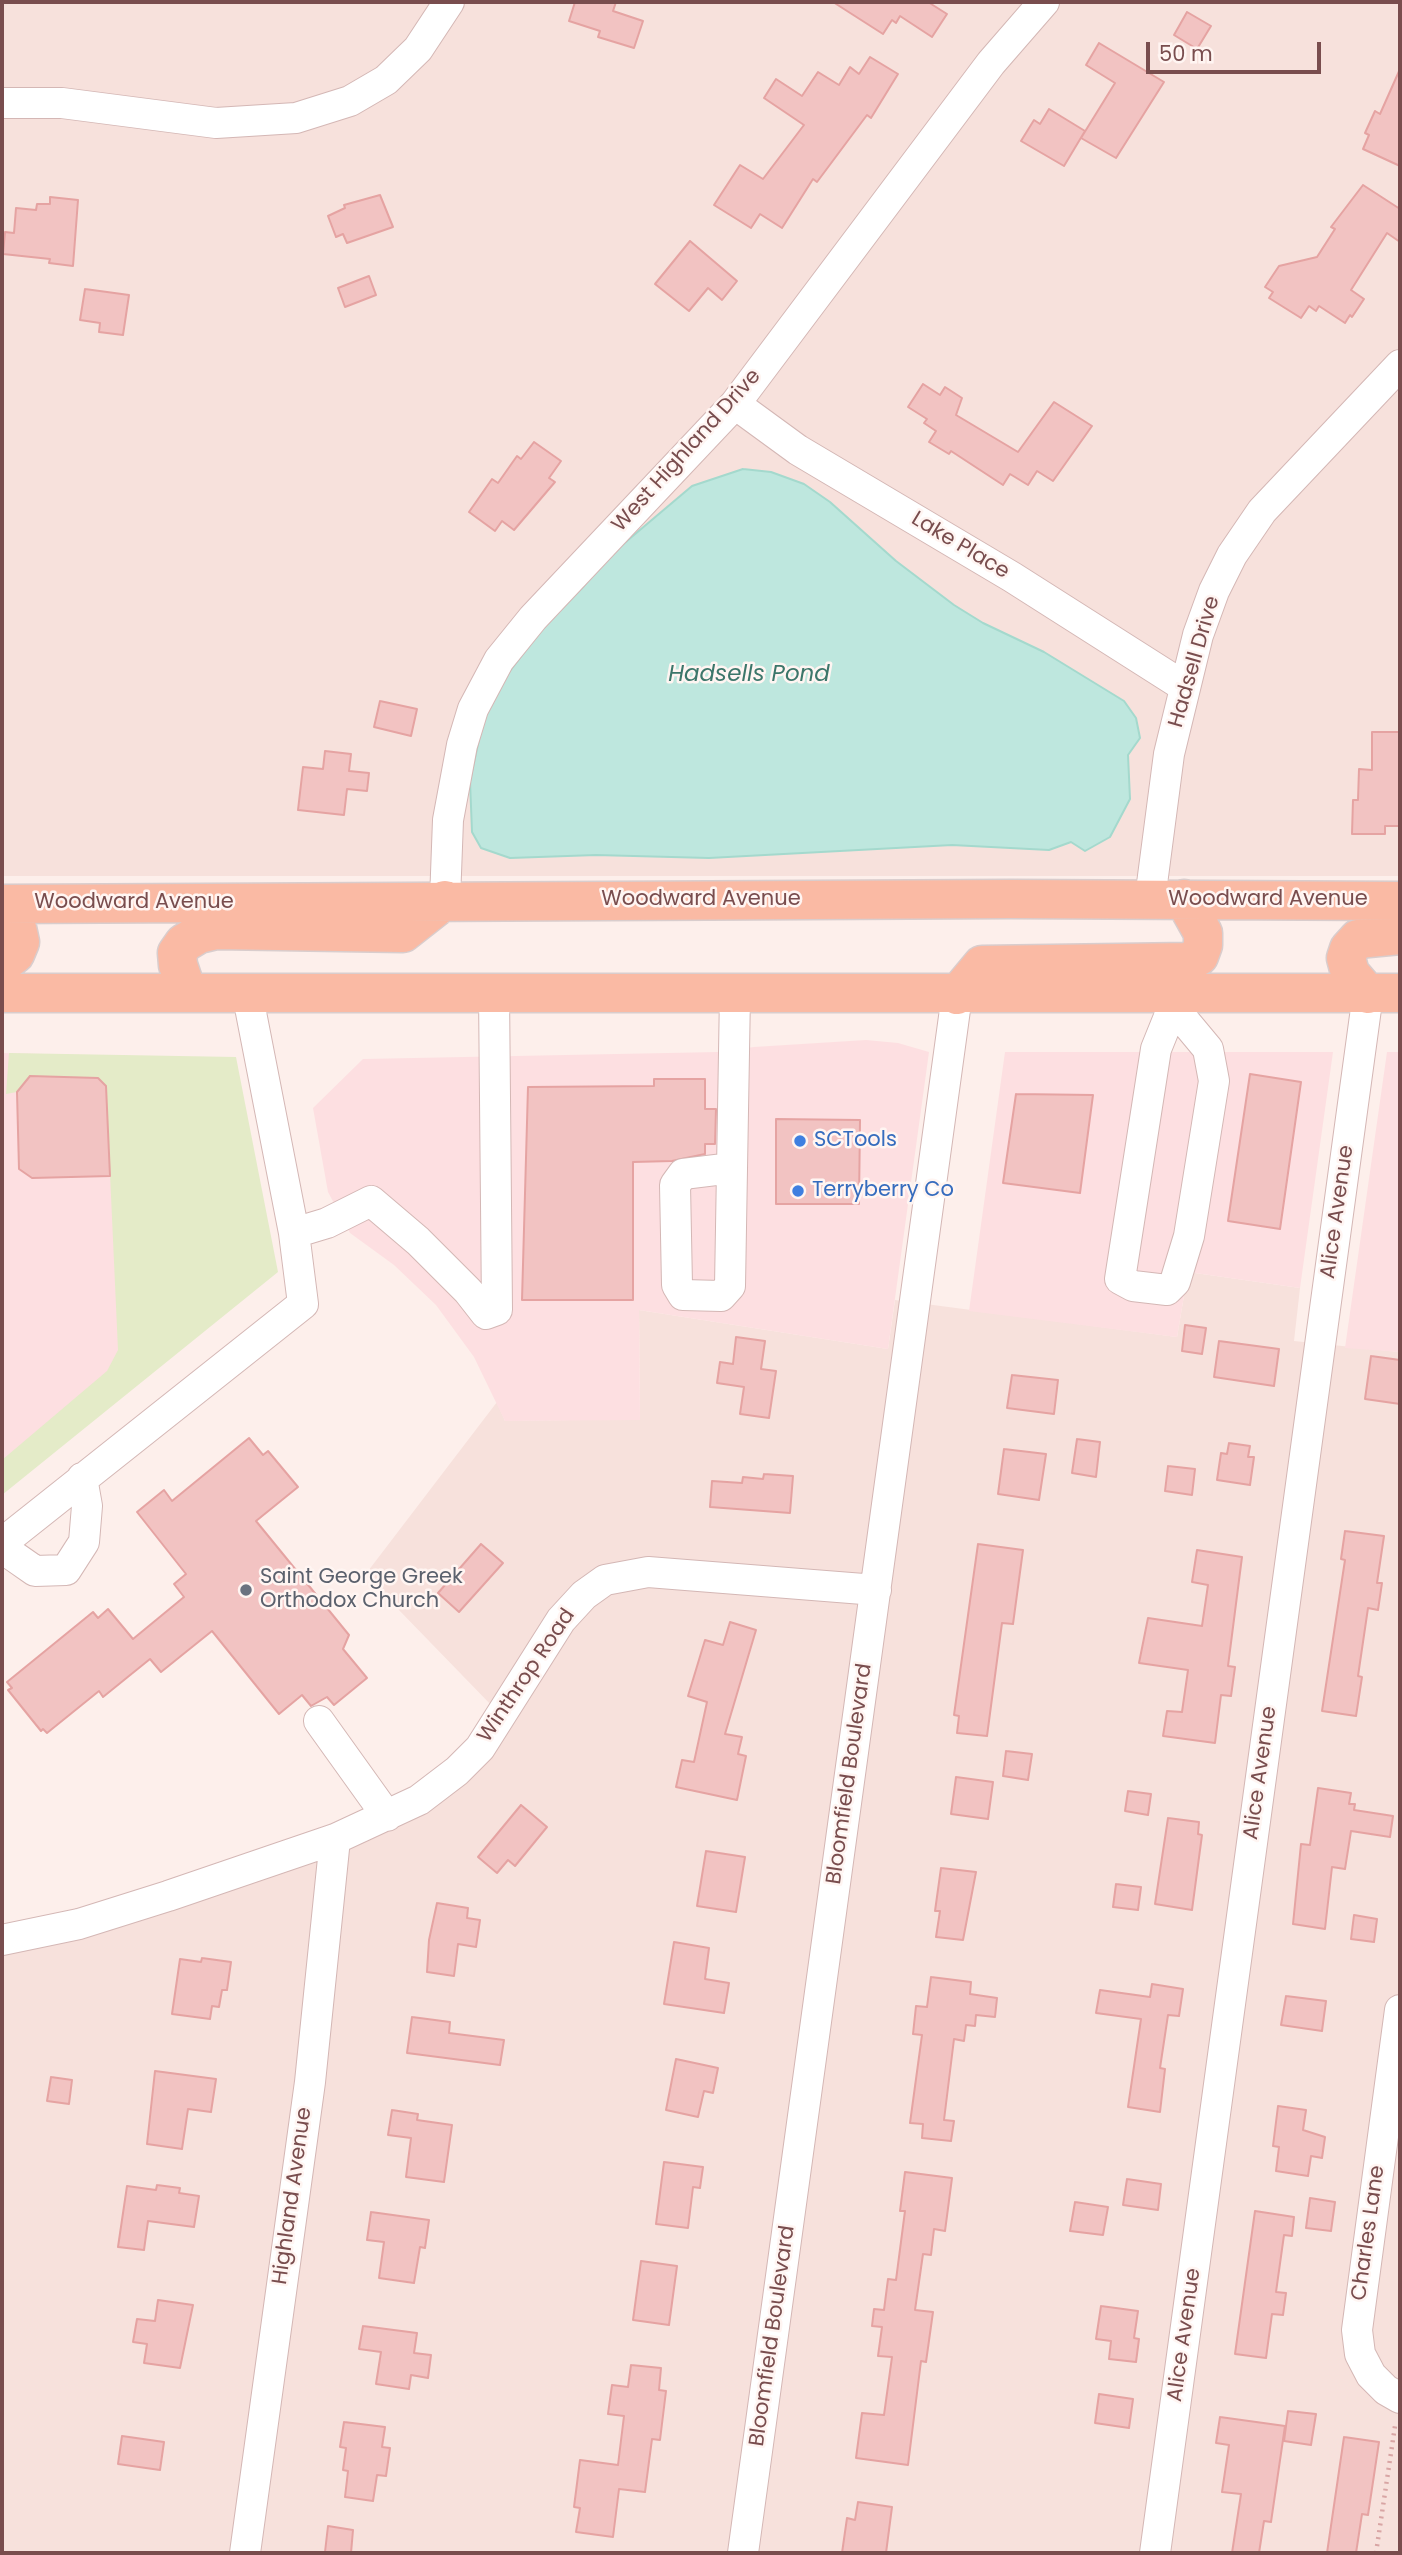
<!DOCTYPE html>
<style>
body{margin:0}
#map{position:relative;width:1402px;height:2555px;overflow:hidden;background:#fdefeb;font-family:Poppins,sans-serif}
canvas{display:block}
.frame{position:absolute;inset:0;border:4px solid #794d4e;pointer-events:none}
.scale{position:absolute;left:1146px;top:42px;width:175px;height:32px;box-sizing:border-box;border:4px solid #794d4e;border-top:0;padding-left:9px;font-size:21px;line-height:24px;white-space:nowrap;color:#794d4e;-webkit-text-stroke:5px #fff5f2;paint-order:stroke}
</style>
<div id="map">
<canvas width="1402" height="2555"></canvas>
<div class="frame"></div>
<div class="scale">50 m</div>
</div>
<script>
const ctx = document.querySelector('canvas').getContext('2d');
ctx.lineJoin = 'round';
function fillPath(path, color) {
  ctx.fillStyle = color;
  ctx.fill(path, 'evenodd');
}
function toPath(rows) {
  const path = new Path2D();
  for (const r of rows) {
    path.moveTo(r[0], r[1]);
    for (let i = 2; i < r.length; i += 2) path.lineTo(r[i], r[i + 1]);
  }
  return path;
}
function stroke(path, color, width, dash) {
  ctx.strokeStyle = color;
  ctx.lineWidth = width;
  ctx.lineCap = dash ? 'butt' : 'round';
  ctx.setLineDash(dash || []);
  ctx.stroke(path);
}
function drawText(font, color, halo, rows, align = 'center') {
  ctx.font = font + ' Poppins,sans-serif';
  ctx.lineWidth = 5;
  ctx.setLineDash([]);
  ctx.textBaseline = 'middle';
  ctx.strokeStyle = halo;
  ctx.fillStyle = color;
  for (const [text, x, y, turn = 0] of rows) {
    ctx.save();
    ctx.translate(x, y);
    ctx.rotate((+turn || 0) * Math.PI / 180);
    ctx.textAlign = isNaN(turn) ? turn : align;
    if (halo) ctx.strokeText(text, 0, 0);
    ctx.fillText(text, 0, 0);
    ctx.restore();
  }
}
const residential = toPath([
 [2,2,1400,2,1400,876,2,876],
 [1188,1272,1300,1288,1294,1341,1400,1352,1400,2553,2,2553,2,1949,428,1808,494,1708,365,1575,497,1402,505,1421,640,1419,639,1310,888,1349,895,1300,1177,1337]
]);
const commercial = toPath([
 [866,1040,898,1043,929,1052,888,1349,639,1310,640,1420,505,1421,474,1357,436,1305,394,1265,350,1233,328,1192,313,1108,363,1059,718,1052,754,1047],
 [1005,1052,1333,1052,1300,1288,1188,1272,1177,1337,969,1311],
 [1387,1052,1400,1052,1400,1352,1345,1348],
 [2,1053,129,1056,124,1381,2,1482]
]);
const green = toPath([
 [9,1053,236,1057,278,1272,2,1495,2,1460,107,1371,118,1350,106,1086,97,1078,30,1076,17,1092,6,1094]
]);
const water = toPath([
 [743,469,771,472,804,484,830,502,896,561,954,605,983,623,1044,652,1124,701,1136,718,1140,738,1128,755,1130,799,1110,837,1085,851,1071,842,1049,850,952,845,709,858,596,855,510,858,481,848,472,832,470,781,483,721,503,680,546,624,584,586,602,562,692,486,743,469]
]);
const building = toPath([
 [575,2,616,2,613,11,643,21,634,48,598,37,600,31,569,21,575,2],
 [833,2,928,2,947,14,932,37,900,16,896,23,892,20,883,34,833,2],
 [1187,12,1211,26,1197,49,1174,35,1187,12],
 [1099,43,1164,82,1116,158,1081,138,1115,83,1086,65,1099,43],
 [870,57,898,74,871,118,867,115,817,182,813,179,782,228,760,214,751,228,714,205,740,165,763,179,804,125,764,98,776,79,802,96,818,72,839,85,850,67,859,74,870,57],
 [1400,69,1400,166,1363,149,1369,135,1365,133,1375,111,1380,114,1400,69],
 [1049,109,1085,131,1064,166,1021,141,1034,120,1040,124,1049,109],
 [1363,185,1400,209,1400,242,1387,233,1351,290,1364,299,1352,317,1350,315,1345,323,1319,306,1316,311,1309,306,1301,318,1269,298,1273,292,1265,287,1279,266,1317,257,1335,229,1331,227,1363,185],
 [380,195,393,227,347,243,343,234,336,237,328,216,345,208,344,205,380,195],
 [50,197,78,200,73,266,49,263,50,259,3,254,5,232,14,233,16,208,36,210,37,204,50,204,50,197],
 [690,241,737,281,722,300,708,288,689,311,655,284,690,241],
 [369,276,376,295,345,307,338,288,369,276],
 [85,289,129,295,123,335,99,332,100,323,80,320,85,289],
 [923,384,940,395,945,387,962,398,956,415,1018,452,1054,402,1092,426,1053,481,1037,471,1028,485,1010,474,1003,485,951,451,949,454,929,442,936,431,924,423,927,419,908,407,923,384],
 [534,442,561,461,549,478,555,482,514,530,502,521,495,531,469,512,492,479,498,483,517,456,521,459,534,442],
 [380,701,417,709,411,736,374,727,380,701],
 [1372,732,1400,732,1400,826,1385,826,1385,834,1352,834,1353,800,1358,800,1359,769,1372,770,1372,732],
 [325,751,351,754,349,771,369,773,367,791,347,789,344,815,298,810,303,767,323,769,325,751],
 [1250,1074,1301,1082,1280,1229,1228,1221,1250,1074],
 [30,1076,98,1078,106,1086,110,1176,32,1178,19,1169,17,1092,30,1076],
 [654,1079,705,1079,705,1109,716,1109,715,1144,705,1144,705,1154,672,1161,633,1162,633,1300,522,1300,528,1087,654,1086,654,1079],
 [1016,1094,1093,1095,1080,1193,1003,1183,1016,1094],
 [776,1119,860,1120,859,1204,776,1204,776,1119],
 [1185,1325,1206,1328,1202,1354,1182,1351,1185,1325],
 [736,1337,765,1341,761,1369,776,1371,769,1418,740,1414,744,1387,717,1383,720,1362,733,1364,736,1337],
 [1219,1341,1279,1349,1274,1386,1214,1377,1219,1341],
 [1371,1356,1400,1360,1400,1404,1365,1399,1371,1356],
 [1012,1375,1058,1380,1054,1414,1007,1408,1012,1375],
 [249,1438,263,1455,268,1451,298,1487,256,1521,349,1635,343,1649,367,1678,334,1705,327,1697,311,1706,302,1695,279,1714,212,1631,161,1672,150,1659,103,1697,99,1691,47,1733,43,1729,41,1731,8,1690,12,1688,7,1682,93,1612,98,1618,108,1609,133,1639,184,1597,174,1584,186,1574,137,1512,164,1490,172,1501,249,1438],
 [1077,1439,1100,1442,1096,1477,1072,1473,1077,1439],
 [1229,1443,1250,1446,1248,1457,1254,1457,1250,1485,1217,1480,1221,1453,1227,1454,1229,1443],
 [1004,1449,1046,1454,1039,1500,998,1494,1004,1449],
 [1168,1466,1195,1469,1192,1495,1165,1491,1168,1466],
 [764,1474,793,1476,790,1513,710,1507,712,1481,742,1483,743,1477,763,1479,764,1474],
 [1345,1531,1384,1536,1377,1583,1382,1583,1378,1610,1368,1608,1358,1676,1362,1677,1356,1716,1322,1711,1345,1560,1341,1559,1345,1531],
 [481,1544,503,1563,459,1612,438,1593,481,1544],
 [978,1544,1023,1550,1013,1624,1002,1623,987,1736,957,1733,959,1716,954,1715,978,1544],
 [1197,1550,1242,1557,1228,1666,1235,1667,1231,1696,1221,1695,1215,1743,1163,1736,1167,1711,1182,1712,1188,1670,1139,1663,1148,1618,1202,1626,1208,1585,1192,1582,1197,1550],
 [730,1622,756,1630,725,1734,742,1737,738,1754,746,1756,737,1800,676,1787,682,1760,694,1762,707,1702,688,1696,705,1640,723,1645,730,1622],
 [1006,1751,1032,1754,1028,1780,1003,1776,1006,1751],
 [956,1777,993,1782,988,1819,951,1814,956,1777],
 [1318,1788,1351,1793,1349,1804,1355,1804,1354,1810,1393,1816,1390,1837,1351,1831,1345,1869,1332,1867,1325,1929,1293,1924,1301,1844,1310,1845,1318,1788],
 [1128,1791,1151,1794,1148,1815,1125,1811,1128,1791],
 [521,1805,547,1827,515,1866,508,1860,497,1873,478,1857,521,1805],
 [1168,1818,1199,1822,1198,1834,1202,1835,1192,1910,1155,1904,1168,1818],
 [706,1851,745,1857,736,1912,697,1906,706,1851],
 [941,1868,976,1872,963,1940,936,1937,940,1911,935,1911,941,1868],
 [1116,1884,1141,1887,1138,1910,1113,1907,1116,1884],
 [437,1903,468,1908,467,1918,480,1920,476,1947,458,1944,454,1976,427,1972,429,1940,437,1903],
 [1354,1915,1377,1919,1374,1942,1351,1939,1354,1915],
 [674,1942,709,1948,705,1979,729,1983,724,2013,664,2004,674,1942],
 [202,1958,231,1962,227,1990,222,1990,219,2007,212,2006,210,2019,172,2014,180,1959,201,1962,202,1958],
 [931,1977,971,1982,970,1994,997,1998,995,2017,976,2015,975,2026,966,2025,964,2041,954,2039,944,2120,954,2121,951,2141,922,2138,923,2124,910,2123,922,2035,913,2034,916,2006,927,2007,931,1977],
 [1152,1984,1183,1989,1179,2016,1168,2015,1160,2068,1165,2069,1160,2112,1128,2107,1141,2019,1096,2013,1100,1990,1150,1997,1152,1984],
 [1286,1996,1326,2001,1322,2031,1281,2025,1286,1996],
 [412,2017,450,2022,449,2033,504,2040,500,2065,407,2053,412,2017],
 [676,2059,718,2068,713,2093,704,2091,698,2117,666,2110,676,2059],
 [155,2071,216,2079,211,2112,188,2109,182,2149,147,2144,155,2071],
 [51,2077,72,2080,69,2104,47,2101,51,2077],
 [1278,2106,1306,2110,1303,2130,1325,2137,1322,2158,1311,2156,1308,2176,1276,2171,1279,2147,1273,2146,1278,2106],
 [392,2110,418,2114,417,2120,452,2125,444,2182,406,2177,411,2138,388,2135,392,2110],
 [664,2162,703,2167,700,2188,693,2187,688,2228,656,2224,664,2162],
 [905,2172,952,2178,945,2231,934,2229,931,2255,923,2254,915,2310,933,2312,926,2362,921,2361,908,2465,856,2458,862,2413,884,2415,892,2357,878,2356,882,2327,872,2326,874,2309,884,2310,888,2279,896,2280,905,2211,900,2211,905,2172],
 [1127,2179,1161,2184,1158,2210,1123,2205,1127,2179],
 [157,2185,180,2188,179,2193,199,2196,194,2227,148,2221,144,2250,118,2247,127,2186,156,2190,157,2185],
 [1310,2198,1335,2202,1331,2231,1306,2228,1310,2198],
 [1075,2202,1108,2207,1103,2235,1070,2231,1075,2202],
 [1255,2211,1294,2217,1292,2236,1284,2235,1276,2292,1286,2293,1283,2315,1272,2314,1266,2358,1235,2354,1255,2211],
 [371,2212,429,2220,425,2248,420,2247,414,2283,379,2278,384,2242,367,2240,371,2212],
 [641,2261,677,2266,669,2325,633,2320,641,2261],
 [158,2300,193,2305,180,2368,144,2363,147,2344,133,2342,137,2319,155,2321,158,2300],
 [1101,2306,1138,2311,1134,2338,1139,2339,1136,2362,1109,2359,1111,2341,1096,2339,1101,2306],
 [363,2326,417,2333,414,2353,431,2355,428,2378,411,2375,409,2389,376,2384,381,2352,359,2349,363,2326],
 [631,2365,661,2368,659,2390,666,2391,660,2440,652,2439,645,2492,619,2489,613,2537,576,2532,580,2508,574,2507,580,2460,618,2465,624,2416,608,2414,612,2385,628,2387,631,2365],
 [1099,2394,1133,2399,1129,2428,1095,2423,1099,2394],
 [1288,2411,1316,2414,1311,2445,1284,2441,1288,2411],
 [1220,2417,1285,2426,1271,2522,1264,2521,1259,2553,1232,2553,1241,2494,1222,2492,1229,2445,1216,2443,1220,2417],
 [344,2422,385,2427,382,2447,390,2448,386,2476,377,2475,373,2501,345,2497,348,2471,343,2470,346,2448,340,2447,344,2422],
 [122,2436,164,2442,160,2470,118,2464,122,2436],
 [1344,2437,1379,2442,1368,2515,1362,2514,1356,2553,1327,2553,1344,2437],
 [858,2502,892,2507,886,2553,842,2553,847,2518,855,2520,858,2502],
 [328,2526,353,2530,351,2553,325,2552,328,2526]
]);
const path = toPath([
 [1376,2553,1395,2426]
]);
const minor = toPath([
 [2,103,62,103,216,123,296,118,350,101,386,80,418,49,449,2],
 [735,404,798,450,1012,577,1185,687],
 [1150,899,1169,754,1198,635,1214,591,1232,555,1262,511,1400,365],
 [445,900,448,820,462,745,473,709,499,660,533,618,735,404,991,63,1044,2],
 [1172,973,1173,1007,1156,1049,1120,1279,1133,1286,1167,1290,1175,1282,1189,1236,1214,1081,1208,1049,1173,1007],
 [732,1168,683,1174,675,1185,677,1285,683,1295,721,1296,730,1286,735,994],
 [294,1233,327,1223,371,1201,418,1241,468,1291,486,1314,497,1310,494,992],
 [2,1543,303,1304,294,1233,247,992],
 [2,1548,35,1571,66,1570,84,1542,87,1506,82,1478],
 [319,1721,387,1816],
 [2,1940,79,1924,168,1896,335,1839,419,1800,457,1771,480,1748,561,1620,584,1595,605,1580,648,1572,876,1590],
 [1400,2010,1357,2330,1360,2354,1371,2375,1386,2390,1400,2398],
 [245,2553,310,2082,335,1839],
 [743,2553,957,995],
 [1155,2553,1368,994]
]);
const major = toPath([
 [2,904,1011,899,1400,901],
 [2,908,17,928,20,942,15,954,2,964],
 [187,992,178,965,177,953,184,943,199,934,216,930,403,933,445,900],
 [2,993,1400,993],
 [1368,994,1350,973,1346,958,1349,949,1358,939,1400,935],
 [957,995,982,965,1188,962,1199,956,1203,945,1203,933,1184,899]
]);
const markers = [
 [800,1141,7,"#3f7fe0"],
 [798,1191,7,"#3f7fe0"],
 [246,1590,7,"#6b7280"]
];
const streetNames = [
 ["West Highland Drive",687,451,-48],
 ["Lake Place",960,546,31],
 ["Hadsell Drive",1195,662,-74],
 ["Woodward Avenue",701,900],
 ["Woodward Avenue",1268,900],
 ["Woodward Avenue",134,903],
 ["Alice Avenue",1338,1212,-82],
 ["Winthrop Road",527,1676,-56],
 ["Alice Avenue",1261,1773,-82],
 ["Bloomfield Boulevard",850,1774,-82],
 ["Highland Avenue",293,2196,-82],
 ["Charles Lane",1369,2233,-82],
 ["Alice Avenue",1185,2335,-82],
 ["Bloomfield Boulevard",773,2336,-82]
];
const shopNames = [
 ["SCTools",814,1141],
 ["Terryberry Co",812,1191]
];
const worshipNames = [
 ["Saint George Greek",260,1578],
 ["Orthodox Church",260,1602]
];
const waterNames = [
 ["Hadsells Pond",749,675]
];
fillPath(residential, '#f7e1dc');
fillPath(commercial, '#fddfe1');
fillPath(green, '#e4ebc8');
fillPath(water, '#bee7de');
stroke(water, '#a4d9cd', 2);
fillPath(building, '#f2c3c2');
stroke(building, '#e5a3a2', 2);
stroke(minor, '#d4b7b5', 32);
stroke(major, '#d9cdcd', 41);
stroke(path, '#d8a5a4', 4.5, [2, 5]);
stroke(minor, '#fff', 30);
stroke(major, '#fabaa4', 38);
for (const [x, y, r, color] of markers) {
  const dot = new Path2D();
  dot.arc(x, y, r, 0, 2 * Math.PI);
  ctx.fillStyle = color;
  ctx.fill(dot);
  stroke(dot, '#fff5f2', 2.5);
}
drawText('21px', '#794d4e', '#fff5f2', streetNames);
drawText('21px', '#366cbe', '#fff5f2', shopNames, 'left');
drawText('21px', '#5b616d', '#fff5f2', worshipNames, 'left');
drawText('italic 23px', '#3c766a', '#fff5f2', waterNames);
</script>
